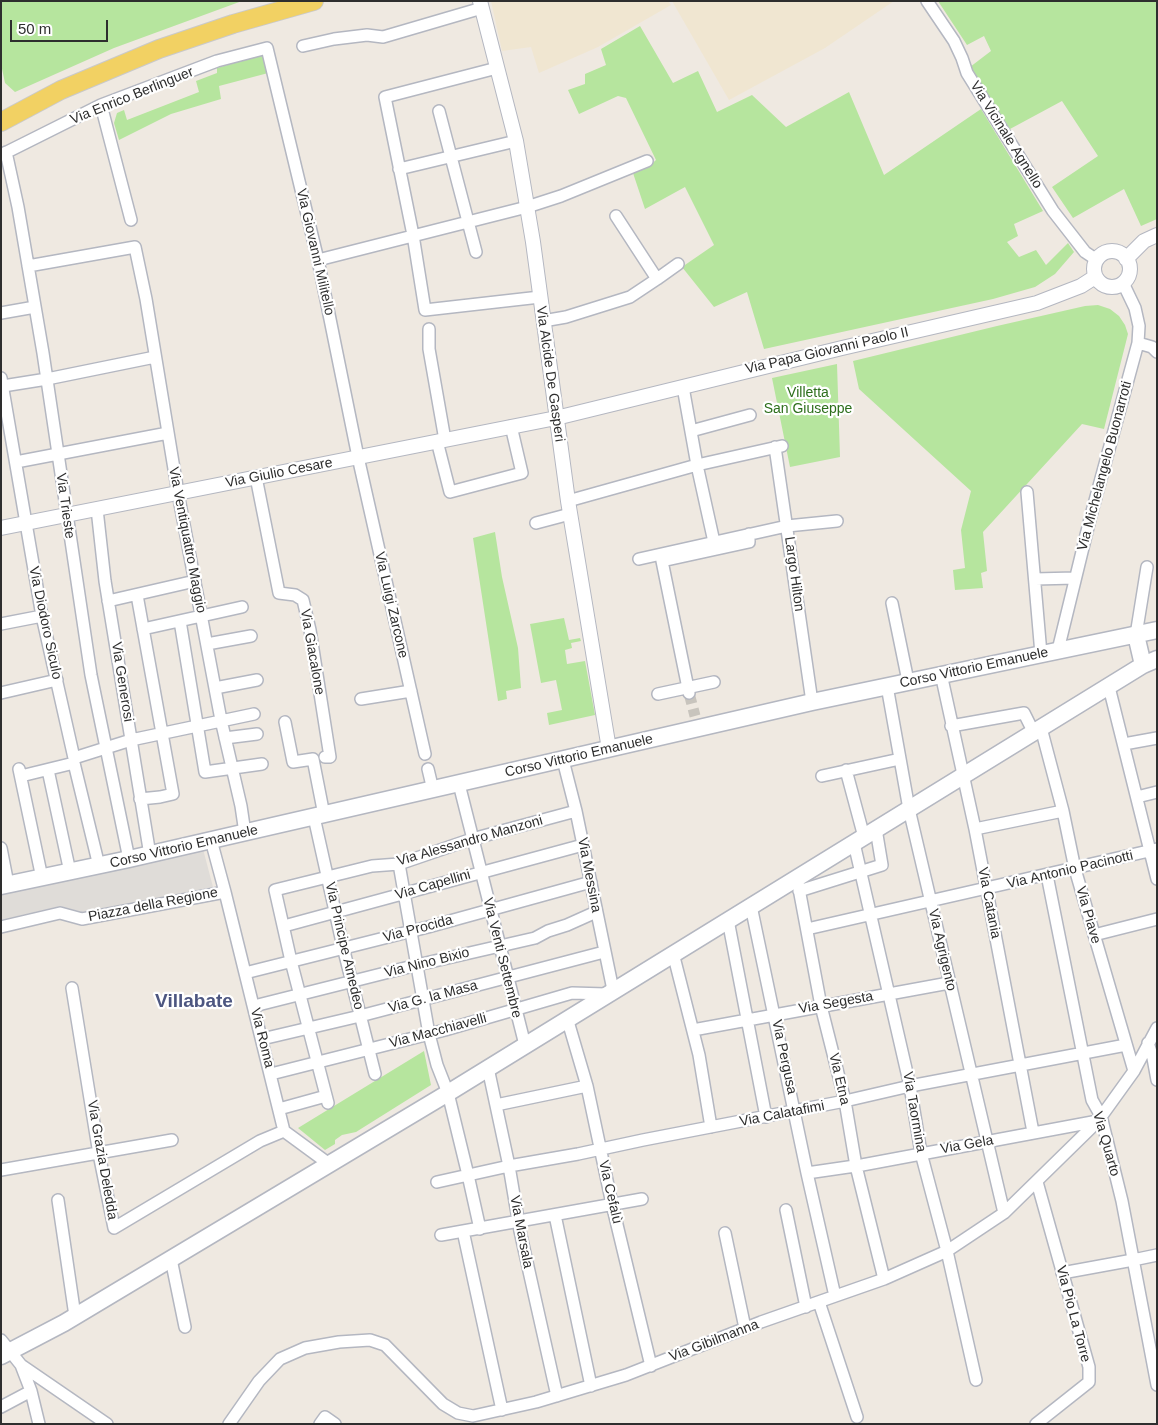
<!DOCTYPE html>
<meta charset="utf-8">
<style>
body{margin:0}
#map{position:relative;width:1158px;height:1425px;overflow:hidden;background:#efe9e1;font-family:Helvetica,sans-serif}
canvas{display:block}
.frame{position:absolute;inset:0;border:2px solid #2e2e2e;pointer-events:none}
.scale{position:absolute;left:10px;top:20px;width:98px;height:22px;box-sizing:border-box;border:2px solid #2e2e2e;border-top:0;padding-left:6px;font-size:15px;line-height:18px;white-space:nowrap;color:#2e2e2e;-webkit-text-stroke:4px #fff;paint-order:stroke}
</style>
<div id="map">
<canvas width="1158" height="1425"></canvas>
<div class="frame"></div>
<div class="scale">50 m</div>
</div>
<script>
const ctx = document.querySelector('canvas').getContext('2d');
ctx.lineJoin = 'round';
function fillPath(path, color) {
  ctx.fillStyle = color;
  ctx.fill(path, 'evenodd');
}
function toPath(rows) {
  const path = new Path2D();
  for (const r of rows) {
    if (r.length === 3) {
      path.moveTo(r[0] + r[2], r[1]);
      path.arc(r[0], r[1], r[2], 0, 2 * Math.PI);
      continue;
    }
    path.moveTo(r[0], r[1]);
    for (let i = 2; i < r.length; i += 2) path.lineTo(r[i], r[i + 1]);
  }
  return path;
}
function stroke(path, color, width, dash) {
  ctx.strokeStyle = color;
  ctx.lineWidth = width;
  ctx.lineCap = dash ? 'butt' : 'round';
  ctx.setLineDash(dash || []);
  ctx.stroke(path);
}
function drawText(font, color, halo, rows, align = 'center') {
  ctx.font = font + ' Helvetica,sans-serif';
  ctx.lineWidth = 4.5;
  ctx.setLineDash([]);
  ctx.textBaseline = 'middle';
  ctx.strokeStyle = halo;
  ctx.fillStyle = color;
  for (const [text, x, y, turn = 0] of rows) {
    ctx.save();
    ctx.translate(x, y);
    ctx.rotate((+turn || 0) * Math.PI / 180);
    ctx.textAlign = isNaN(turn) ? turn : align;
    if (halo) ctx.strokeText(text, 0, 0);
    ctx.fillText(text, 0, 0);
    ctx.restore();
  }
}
const education = toPath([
 [491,1,668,1,671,5,598,47,539,73,531,47,502,51],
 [672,1,894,1,825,48,729,100]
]);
const green = toPath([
 [1,1,242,1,114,48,15,92,5,83,1,64],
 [938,1,1157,1,1157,219,1141,226,1124,189,1073,218,1052,187,1098,156,1062,101,1010,129,970,67,991,51,984,36,967,45],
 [640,26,673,83,698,71,717,112,752,95,786,127,849,92,884,175,981,109,1043,211,1014,224,1018,236,1007,242,1019,257,1036,250,1046,265,1068,243,1074,252,1055,274,1035,287,993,299,764,349,747,292,714,307,682,267,714,245,685,187,645,209,633,173,647,168,656,160,626,98,618,96,579,114,568,90,585,84,585,74,606,65,601,49],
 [262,55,270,62,272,72,219,86,221,99,171,114,119,140,114,123,117,113,124,110,127,120,199,92,196,81,217,73,217,68],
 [1098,305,1110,309,1119,316,1125,325,1128,334,1104,429,1082,424,983,532,987,571,981,573,983,588,955,590,953,570,965,568,961,530,971,491,859,389,853,361,997,326,1085,306],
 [837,364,840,457,790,467,772,378],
 [495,532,502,577,518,648,521,688,506,691,507,699,498,701,473,538],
 [564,618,569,640,580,638,581,641,571,643,572,648,565,650,567,664,585,661,595,715,549,725,547,713,562,710,556,680,541,683,530,624],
 [424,1051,431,1085,356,1132,342,1135,335,1140,335,1144,325,1150,298,1128]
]);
const plaza = toPath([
 [203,849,213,887,82,912,60,906,1,920,1,894]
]);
const minorTunnel = toPath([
 [689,693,695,716]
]);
const minor = toPath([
 [927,1,954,41,962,58,967,73,1053,211,1085,252,1097,260],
 [303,46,334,39,367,35,383,37,482,8],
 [497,68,385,97,413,235,425,310,540,297],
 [101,105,131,220],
 [439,111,476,252],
 [6,152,18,207,43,353,91,675,129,859],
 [1,155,101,105,217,61,267,48,318,260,358,457,425,754],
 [399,169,516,141],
 [318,260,527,207,561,196,647,161],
 [28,266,135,247,146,299,178,493,221,720,241,806,245,833],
 [657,279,678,264],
 [1,313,35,307],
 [543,321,566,317,630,297,657,279,616,216],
 [429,329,429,349,445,440],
 [1138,343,1152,347,1157,352],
 [1,378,42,616,74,758,74,763,99,866],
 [3,386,47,379,155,357],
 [683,387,697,465,714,542],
 [691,431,750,415],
 [437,441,450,492,522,473,511,426],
 [775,447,812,702],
 [16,462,168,433],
 [256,477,279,593,295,595,303,600,310,630,330,757,325,757],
 [1027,492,1041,654],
 [568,501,697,465,782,446],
 [97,509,105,581,150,855],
 [536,523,570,514],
 [639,559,787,526,837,521],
 [1035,579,1075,578],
 [137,595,173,794,160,797,140,799],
 [108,601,195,581],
 [892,603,908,681],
 [180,621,205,772,262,764],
 [1,624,42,616],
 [143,629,242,607],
 [1136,635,1147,567],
 [207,644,251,636],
 [1058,650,1090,519,1138,343,1139,326,1135,308,1123,283],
 [941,674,975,829,1033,1132],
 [887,686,909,809,1004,1213],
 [1109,687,1157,879],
 [215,688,257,680],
 [1,693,57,680],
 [689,693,662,561,749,542,749,534],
 [658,694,714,682],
 [361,699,411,691],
 [285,722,293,762,313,759,324,815],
 [951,726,1024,713,1034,733],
 [1041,728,1063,811,1075,869,1134,1071],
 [225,738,257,734],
 [1124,744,1157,738],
 [74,758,131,740,254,714],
 [563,760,576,811,613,990],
 [19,769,42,878],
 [428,769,433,790],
 [48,770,70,872],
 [846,770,864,837],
 [21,776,74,763],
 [822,776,900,759],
 [459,784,525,1045],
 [1137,797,1157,792],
 [314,817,343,947,375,1074],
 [975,829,1063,811],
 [854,843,910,1086,921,1153,947,1251,976,1380],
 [1,848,8,884],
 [399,864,429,1034,437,1065,448,1093,468,1175,480,1229],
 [1047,875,1092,1100,1101,1116,1122,1201,1157,1385],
 [797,878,821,1006,845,1101,856,1166,884,1279],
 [799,891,882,865,876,829],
 [225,892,284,1131,329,1164],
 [751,906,807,1173,835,1296],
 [728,920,766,1117],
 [284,926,583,845],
 [1,927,60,913,82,919,225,892,211,840],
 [807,929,1157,849],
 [1094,935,1157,919],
 [673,953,699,1055,711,1127],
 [245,973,428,927,591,882],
 [72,988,99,1154,114,1228,260,1141,284,1131],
 [254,1006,417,965,535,938,548,931,567,925,596,912],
 [567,1018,587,1086,612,1204,651,1366],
 [693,1030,949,983],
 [262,1039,360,1016,604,952],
 [1148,1043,1153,1058,1157,1080],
 [488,1068,509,1166,520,1231,557,1396],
 [271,1074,445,1030,572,993,606,994],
 [328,1103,291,961,275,890,372,866,399,864,472,839,576,811],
 [496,1105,587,1086],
 [279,1109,326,1096],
 [1,1170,172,1140],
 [807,1173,862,1165,1098,1121],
 [437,1182,509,1166,578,1154,643,1140,845,1101,910,1086,1126,1045],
 [58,1200,75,1316],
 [786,1210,806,1307],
 [555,1215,591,1386],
 [463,1231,502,1410],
 [725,1233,745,1328],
 [441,1235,642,1199],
 [171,1259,185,1327],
 [1062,1273,1133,1260,1157,1255],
 [819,1302,857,1417],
 [1,1340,21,1365,31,1391,39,1424],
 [21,1365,107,1424],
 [1,1407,31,1391],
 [229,1424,259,1381,280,1359,305,1348,339,1342,370,1340,385,1345,443,1404,458,1413,473,1416,536,1402,626,1375,761,1322,884,1279,947,1251,1004,1213,1098,1121,1134,1071,1157,1028],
 [320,1424,325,1417,335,1424],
 [1036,1424,1089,1382,1089,1367,1037,1182]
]);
const tertiary = toPath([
 [480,1,516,141,533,242,568,501,609,749],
 [1112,269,18],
 [1126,259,1144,241,1157,235],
 [1,528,556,418,842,348,1037,303,1081,286,1095,277]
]);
const secondary = toPath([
 [1136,635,1143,665],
 [1,886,129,859,812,702,1157,630],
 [1,1356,64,1323,448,1093,1143,665,1157,659]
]);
const primary = toPath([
 [1,122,61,90,159,49,233,24,314,1]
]);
const streetNames = [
 ["Via Enrico Berlinguer",132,96,-22],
 ["Via Vicinale Agnello",1006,135,58],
 ["Via Giovanni Militello",315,252,77],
 ["Via Papa Giovanni Paolo II",827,351,-13],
 ["Via Alcide De Gasperi",550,374,82],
 ["Via Michelangelo Buonarroti",1105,466,-75],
 ["Via Giulio Cesare",279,473,-11],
 ["Via Trieste",65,506,82],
 ["Via Ventiquattro Maggio",187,540,79],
 ["Largo Hilton",794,574,82],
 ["Via Luigi Zarcone",391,605,77],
 ["Via Diodoro Siculo",45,623,78],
 ["Via Giacalone",312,652,80],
 ["Corso Vittorio Emanuele",974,668,-12],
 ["Via Generosi",122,682,81],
 ["Corso Vittorio Emanuele",579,756,-13],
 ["Via Alessandro Manzoni",470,841,-16],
 ["Corso Vittorio Emanuele",184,847,-13],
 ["Via Antonio Pacinotti",1070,870,-13],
 ["Via Messina",589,875,79],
 ["Via Capellini",433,885,-16],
 ["Via Catania",989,903,79],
 ["Piazza della Regione",153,905,-11],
 ["Via Piave",1088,915,74],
 ["Via Procida",418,929,-15],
 ["Via Principe Amedeo",344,946,77],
 ["Via Agrigento",942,950,77],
 ["Via Venti Settembre",502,958,76],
 ["Via Nino Bixio",427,963,-14],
 ["Via G. la Masa",433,997,-15],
 ["Via Segesta",836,1003,-10],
 ["Via Macchiavelli",438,1031,-15],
 ["Via Roma",262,1038,76],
 ["Via Pergusa",784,1057,78],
 ["Via Etna",839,1079,77],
 ["Via Taormina",914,1112,80],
 ["Via Calatafimi",782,1114,-11],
 ["Via Quarto",1106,1144,74],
 ["Via Gela",967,1145,-10],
 ["Via Grazia Deledda",102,1160,80],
 ["Via Cefalù",610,1192,77],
 ["Via Marsala",521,1232,79],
 ["Via Pio La Torre",1073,1314,75],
 ["Via Gibilmanna",714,1341,-21]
];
const parkNames = [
 ["Villetta",808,393],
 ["San Giuseppe",808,409]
];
const districtNames = [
 ["Villabate",194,1002]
];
fillPath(education, '#f0e6d1');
fillPath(green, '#b6e59e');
fillPath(plaza, '#dfdcd8');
stroke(minorTunnel, '#c8c4bd', 11, [11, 5.5]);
stroke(minor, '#b4b7c1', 14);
stroke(tertiary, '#b4b7c1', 16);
stroke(secondary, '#b4b7c1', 19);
stroke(primary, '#c9c9c9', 20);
stroke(minor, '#fff', 11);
stroke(tertiary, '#fff', 14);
stroke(secondary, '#fff', 16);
stroke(primary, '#f2d163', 18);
drawText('14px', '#2e2e2e', '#fff', streetNames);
drawText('14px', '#2c6e1b', '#fff', parkNames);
drawText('bold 19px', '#4d5680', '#fff', districtNames);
</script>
